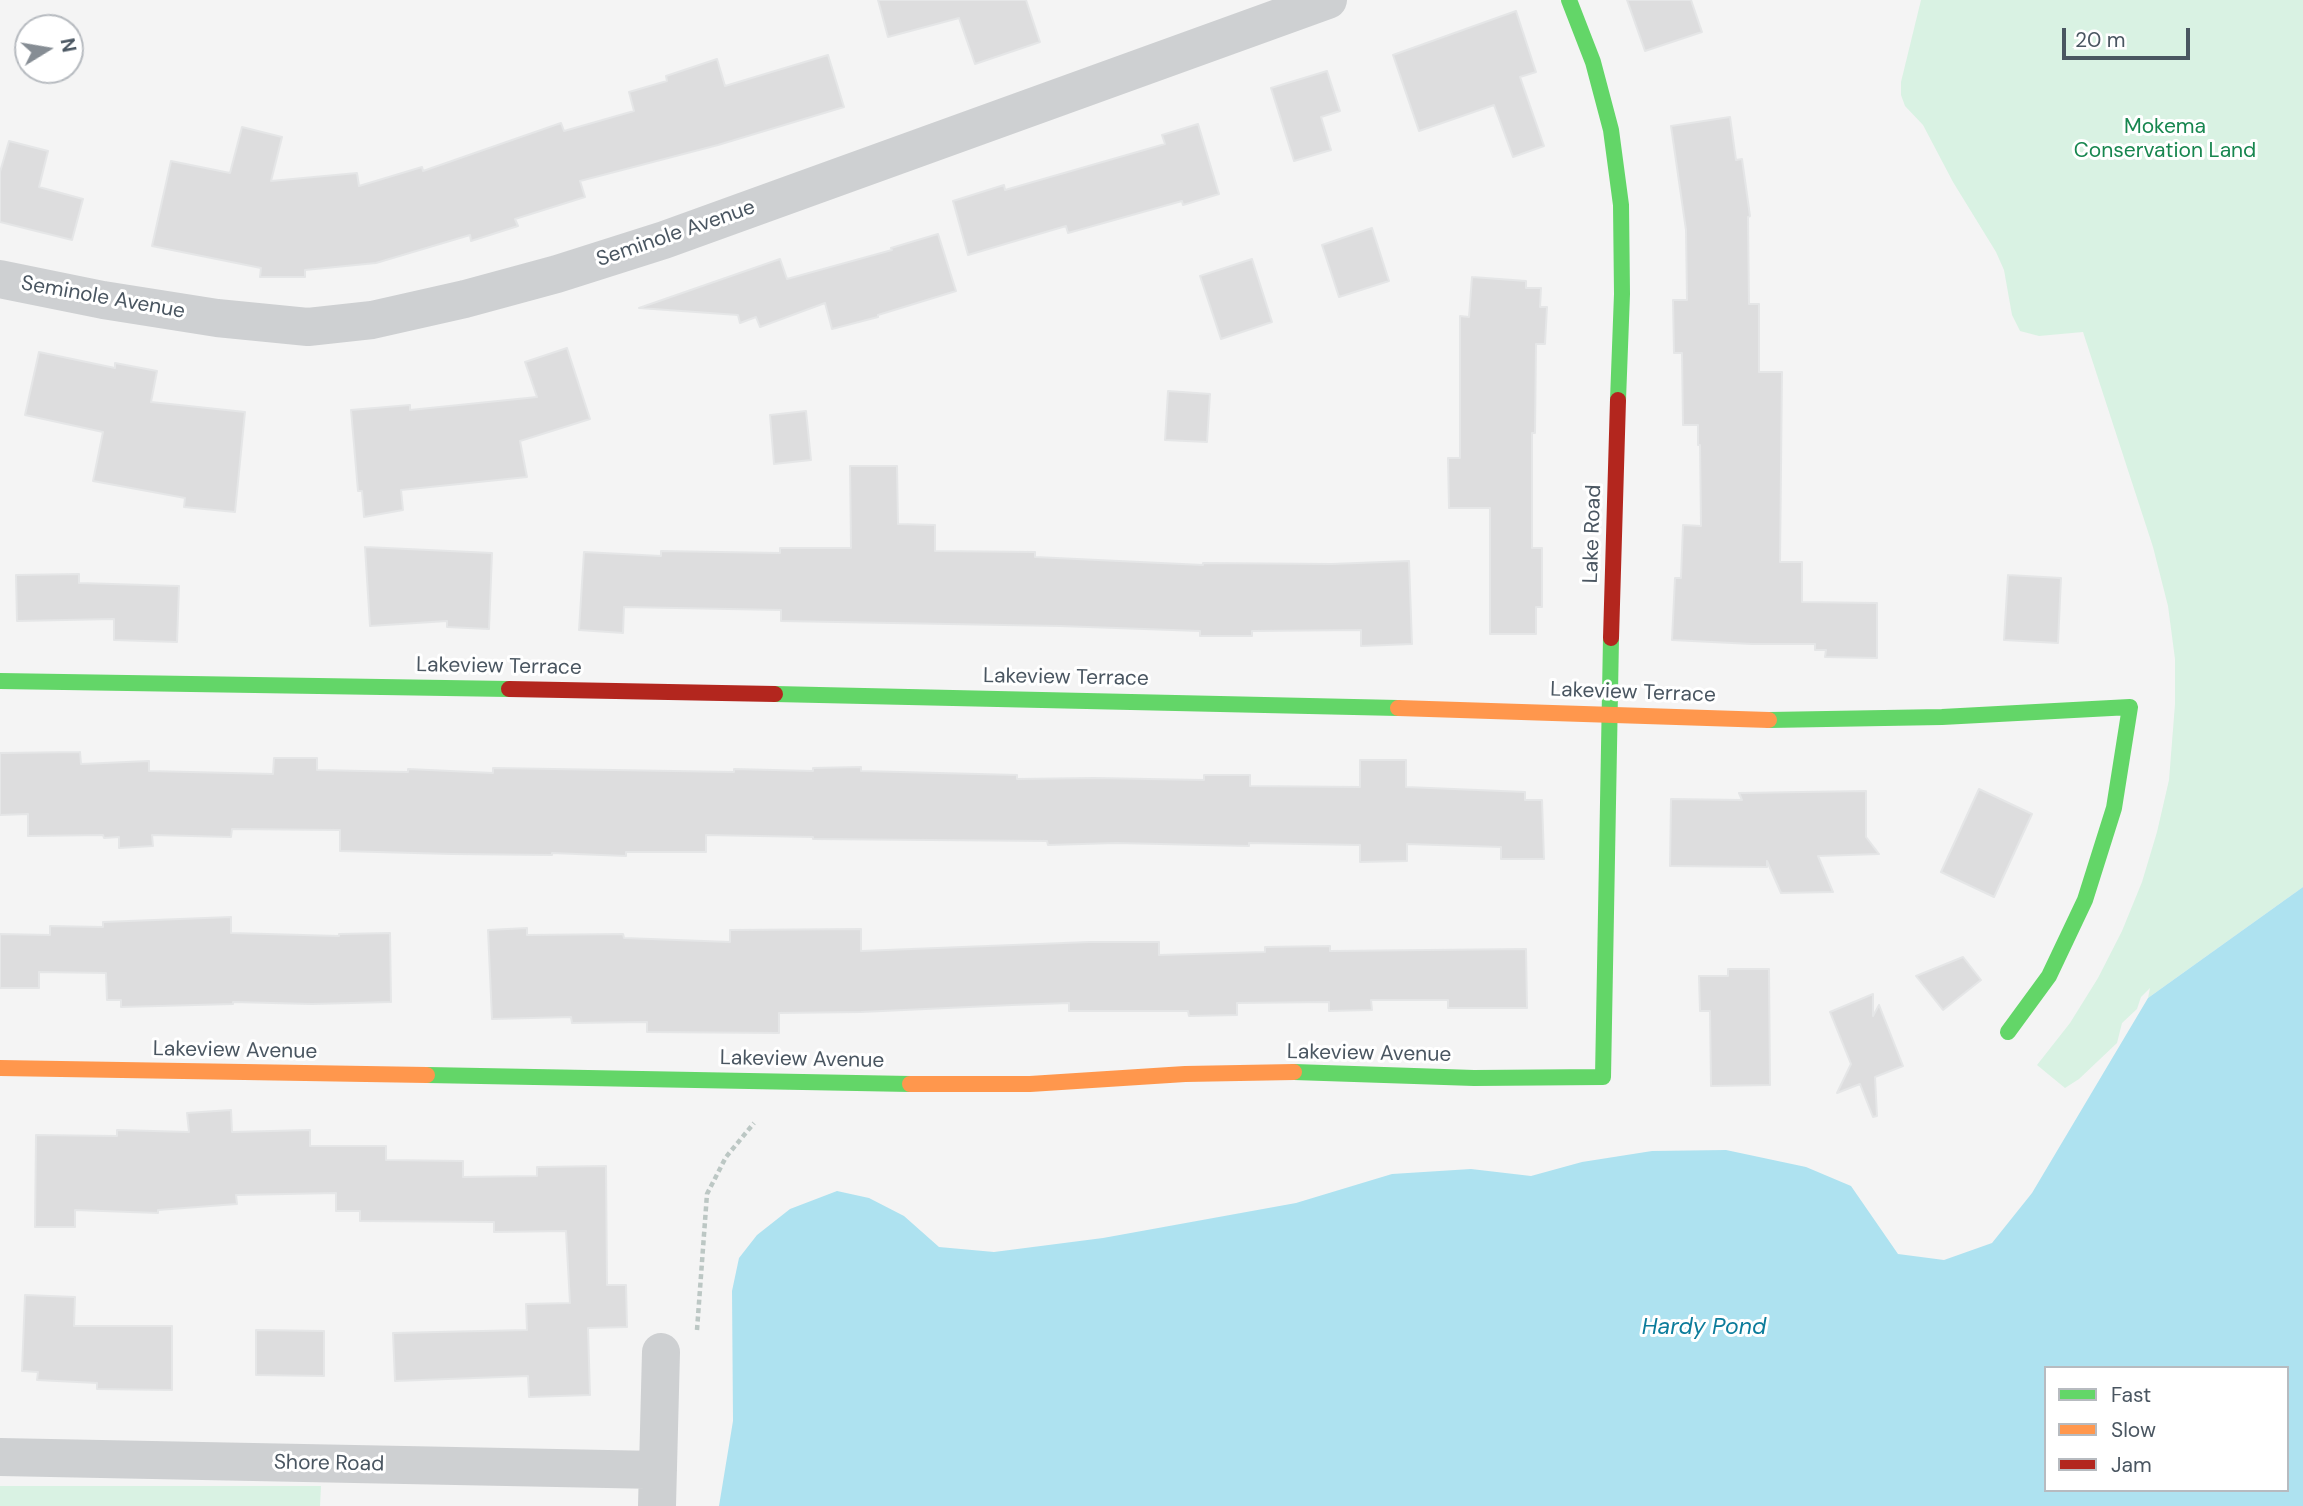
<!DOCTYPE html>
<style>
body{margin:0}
#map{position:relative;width:2303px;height:1506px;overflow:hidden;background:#f4f4f4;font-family:"DM Sans",sans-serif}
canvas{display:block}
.legend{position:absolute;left:2044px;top:1366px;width:245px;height:126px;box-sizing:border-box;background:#fff;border:2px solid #b7bbc0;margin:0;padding:9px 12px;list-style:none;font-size:21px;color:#4a5661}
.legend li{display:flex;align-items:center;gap:14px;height:35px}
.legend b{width:35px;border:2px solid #b7bbc0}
.north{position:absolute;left:14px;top:14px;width:70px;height:70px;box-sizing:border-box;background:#fff;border:2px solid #b7bbc0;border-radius:50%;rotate:79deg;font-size:19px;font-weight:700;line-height:28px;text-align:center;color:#4a5661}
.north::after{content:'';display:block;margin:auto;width:24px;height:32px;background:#868d94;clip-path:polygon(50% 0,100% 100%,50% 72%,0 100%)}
.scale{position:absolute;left:2062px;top:28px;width:128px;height:32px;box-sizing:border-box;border:4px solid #4a5661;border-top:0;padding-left:9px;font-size:21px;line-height:24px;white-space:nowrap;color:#4a5661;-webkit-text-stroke:5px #fff;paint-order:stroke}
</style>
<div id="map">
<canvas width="2303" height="1506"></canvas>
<ul class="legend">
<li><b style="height:9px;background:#63d668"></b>Fast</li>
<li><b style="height:9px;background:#ff974d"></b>Slow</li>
<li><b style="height:9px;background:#b3261e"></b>Jam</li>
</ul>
<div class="north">N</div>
<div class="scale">20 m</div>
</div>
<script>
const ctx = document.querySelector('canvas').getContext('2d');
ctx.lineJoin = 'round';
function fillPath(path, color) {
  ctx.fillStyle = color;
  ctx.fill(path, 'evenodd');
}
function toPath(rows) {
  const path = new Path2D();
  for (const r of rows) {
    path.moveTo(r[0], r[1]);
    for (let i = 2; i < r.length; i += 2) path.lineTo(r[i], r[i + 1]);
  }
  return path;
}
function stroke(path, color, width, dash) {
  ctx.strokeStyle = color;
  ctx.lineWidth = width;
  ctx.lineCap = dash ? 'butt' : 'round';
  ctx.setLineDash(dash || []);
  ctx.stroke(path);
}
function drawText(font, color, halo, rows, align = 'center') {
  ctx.font = font + ' "DM Sans",sans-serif';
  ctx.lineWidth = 6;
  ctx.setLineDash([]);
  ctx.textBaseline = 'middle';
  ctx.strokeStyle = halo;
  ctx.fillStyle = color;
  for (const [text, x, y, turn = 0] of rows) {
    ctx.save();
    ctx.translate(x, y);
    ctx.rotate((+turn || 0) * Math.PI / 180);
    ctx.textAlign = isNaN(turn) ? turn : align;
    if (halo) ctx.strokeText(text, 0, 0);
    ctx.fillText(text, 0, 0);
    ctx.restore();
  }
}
const green = toPath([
 [1921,0,2303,0,2303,887,2148,998,2150,988,2141,997,2137,1009,2122,1023,2117,1043,2079,1079,2065,1088,2037,1065,2070,1023,2098,978,2122,931,2142,882,2157,832,2169,780,2175,704,2175,659,2168,606,2153,547,2083,332,2039,336,2020,331,2012,315,2004,270,1996,252,1953,182,1923,125,1905,106,1901,95,1901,82],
 [0,1486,321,1486,320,1506,0,1506]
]);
const water = toPath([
 [2303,887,2303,1506,719,1506,733,1421,732,1291,739,1258,757,1235,790,1209,837,1191,869,1198,904,1216,939,1247,994,1252,1103,1238,1296,1203,1392,1174,1471,1169,1531,1176,1582,1162,1652,1151,1726,1150,1806,1167,1851,1186,1898,1254,1944,1260,1992,1243,2032,1193,2148,998],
 [2046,1368,2287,1368,2287,1490,2046,1490]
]);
const building = toPath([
 [878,0,1026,0,1040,42,975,64,959,18,888,37,878,0],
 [1627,0,1691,0,1702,32,1645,51,1627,0],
 [1516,11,1536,72,1520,77,1544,146,1513,157,1494,105,1419,131,1393,55,1516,11],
 [828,55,844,107,718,145,580,181,585,197,515,219,518,226,471,241,470,235,376,263,305,270,305,277,260,277,261,268,152,246,171,161,230,173,242,127,282,137,271,181,357,173,359,186,422,167,423,171,561,123,564,131,634,111,629,92,667,81,666,76,717,59,725,86,828,55],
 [1327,71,1340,111,1321,117,1331,150,1294,161,1271,88,1327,71],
 [1730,117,1736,160,1742,159,1750,216,1748,217,1749,304,1759,304,1759,372,1782,372,1780,562,1802,562,1802,602,1877,603,1877,658,1825,657,1826,650,1815,650,1815,644,1752,644,1672,640,1675,578,1681,578,1683,525,1701,526,1700,445,1698,445,1698,425,1683,425,1682,353,1674,353,1673,300,1687,300,1686,230,1671,126,1730,117],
 [1198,124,1219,194,1183,205,1182,201,1068,233,1066,226,968,255,953,201,1004,185,1005,190,1165,144,1162,135,1198,124],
 [9,141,48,151,39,187,83,199,72,240,0,222,0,172,9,141],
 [1372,228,1389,281,1339,297,1322,245,1372,228],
 [938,234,956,291,878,315,878,317,832,329,825,303,760,327,756,317,740,323,738,315,639,308,780,259,787,279,892,250,891,248,938,234],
 [1252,259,1272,322,1221,339,1200,276,1252,259],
 [1472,277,1526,281,1526,288,1541,288,1540,307,1547,307,1545,344,1536,344,1535,433,1532,433,1532,548,1542,548,1542,607,1536,607,1536,634,1490,634,1490,508,1449,508,1448,458,1460,458,1460,316,1469,317,1472,277],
 [567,348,590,419,520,441,527,477,401,490,403,510,364,517,362,491,358,491,351,410,410,405,410,410,537,397,525,362,567,348],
 [39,352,115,368,115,363,157,371,151,402,245,412,235,512,184,507,185,498,93,481,103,432,25,415,39,352],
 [1168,391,1210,394,1207,442,1165,440,1168,391],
 [806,411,811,460,774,464,770,415,806,411],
 [850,466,897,466,898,524,935,525,935,551,1035,552,1035,557,1203,565,1203,563,1331,564,1409,561,1412,644,1361,646,1361,630,1252,631,1252,636,1200,636,1200,631,1060,626,781,621,781,610,624,607,623,633,579,630,584,552,661,556,661,551,780,553,780,548,851,548,850,466],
 [365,547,492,553,489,629,447,627,447,621,370,626,365,547],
 [79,574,79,583,179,586,177,642,114,640,114,619,17,621,16,575,79,574],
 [2008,575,2061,578,2058,643,2004,640,2008,575],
 [80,752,81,764,149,761,149,771,273,774,274,758,317,758,317,770,408,772,408,769,493,773,493,768,734,772,734,769,813,771,813,768,861,767,861,771,1017,775,1017,779,1094,778,1204,780,1204,775,1250,775,1250,786,1360,787,1360,760,1406,760,1406,787,1525,792,1525,800,1542,800,1544,859,1501,859,1501,847,1407,844,1407,861,1360,862,1360,845,1249,843,1249,846,1116,843,1048,845,1047,841,813,839,813,837,706,835,706,852,626,852,626,856,552,853,552,855,452,854,340,851,340,830,232,829,231,837,152,835,153,846,119,848,119,837,104,838,103,835,28,836,28,814,0,815,0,753,80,752],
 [1979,789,2032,814,1994,897,1941,872,1979,789],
 [1866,791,1866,837,1879,854,1818,856,1833,892,1781,893,1767,861,1767,867,1670,866,1671,799,1742,800,1739,793,1866,791],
 [231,917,231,933,339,936,339,934,390,933,391,1002,312,1004,233,1002,233,1004,121,1007,121,1000,107,1000,106,973,39,972,39,988,0,988,0,934,50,935,50,926,103,927,103,922,231,917],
 [527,928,527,935,623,934,624,938,730,942,730,930,861,929,861,951,1089,942,1159,942,1159,955,1265,952,1265,947,1330,946,1330,951,1526,949,1527,1008,1448,1008,1448,1000,1371,1000,1372,1010,1329,1011,1329,1002,1237,1003,1237,1015,1189,1016,1188,1011,1069,1011,1069,1003,1012,1005,861,1012,779,1013,779,1033,647,1032,647,1022,572,1023,571,1017,492,1019,488,930,527,928],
 [1963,957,1981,980,1943,1010,1916,976,1963,957],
 [1728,969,1769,969,1770,1085,1711,1086,1710,1011,1700,1011,1699,976,1728,976,1728,969],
 [1873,994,1873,1016,1879,1005,1903,1066,1875,1077,1877,1116,1873,1117,1860,1084,1837,1093,1851,1064,1830,1012,1873,994],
 [231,1110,232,1132,310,1130,310,1146,386,1146,386,1160,463,1161,463,1177,537,1176,537,1167,606,1166,607,1285,626,1285,627,1327,588,1328,590,1395,529,1397,528,1376,395,1381,393,1333,527,1330,526,1304,570,1303,566,1231,494,1232,494,1222,360,1221,360,1211,336,1211,336,1193,236,1195,237,1204,158,1210,158,1213,75,1210,75,1227,35,1227,36,1135,117,1136,117,1130,189,1132,187,1113,231,1110],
 [25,1295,75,1297,74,1326,172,1326,172,1390,97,1389,97,1383,37,1380,38,1372,22,1371,25,1295],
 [256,1330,324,1331,324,1376,256,1375,256,1330]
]);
const path = toPath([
 [697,1330,707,1194,726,1157,754,1123]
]);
const street = toPath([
 [0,279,103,300,217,318,308,327,372,320,465,299,557,274,664,240,1328,0],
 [0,1457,658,1470],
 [657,1506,661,1352]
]);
const fast = toPath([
 [1569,0,1593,62,1611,130,1621,205,1622,294,1618,400],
 [0,681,509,689],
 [775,694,1398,708],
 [1769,720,1942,717,2130,707,2114,808,2085,900,2049,976,2008,1032],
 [1294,1072,1474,1078,1603,1077,1611,638],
 [427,1075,910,1084]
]);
const slow = toPath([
 [1398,708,1769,720],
 [0,1068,427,1075],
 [910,1084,1030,1084,1185,1074,1294,1072]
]);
const jam = toPath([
 [1611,638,1618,400],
 [509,689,775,694]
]);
const parkNames = [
 ["Mokema",2165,127],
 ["Conservation Land",2165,151]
];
const streetNames = [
 ["Seminole Avenue",676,234,-19],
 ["Seminole Avenue",103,298,10],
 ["Lake Road",1593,534,-88],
 ["Lakeview Terrace",499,667,1],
 ["Lakeview Terrace",1066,678,1],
 ["Lakeview Terrace",1633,693,2],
 ["Lakeview Avenue",235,1051,1],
 ["Lakeview Avenue",1369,1054,1],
 ["Lakeview Avenue",802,1060,1],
 ["Shore Road",329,1464,1]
];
const waterNames = [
 ["Hardy Pond",1704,1328]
];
fillPath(green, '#d9f2e3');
fillPath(water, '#aee2f0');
fillPath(building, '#ddddde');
stroke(building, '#e5e6e7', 2);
stroke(path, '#bcc7c4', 4.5, [5, 3.5]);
stroke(street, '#ced0d2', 38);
stroke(fast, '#63d668', 16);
stroke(slow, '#ff974d', 16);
stroke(jam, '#b3261e', 16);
drawText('21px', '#17864f', '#fff', parkNames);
drawText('21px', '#4a5661', '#fff', streetNames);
drawText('italic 23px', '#0c7c9b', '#fff', waterNames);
</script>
